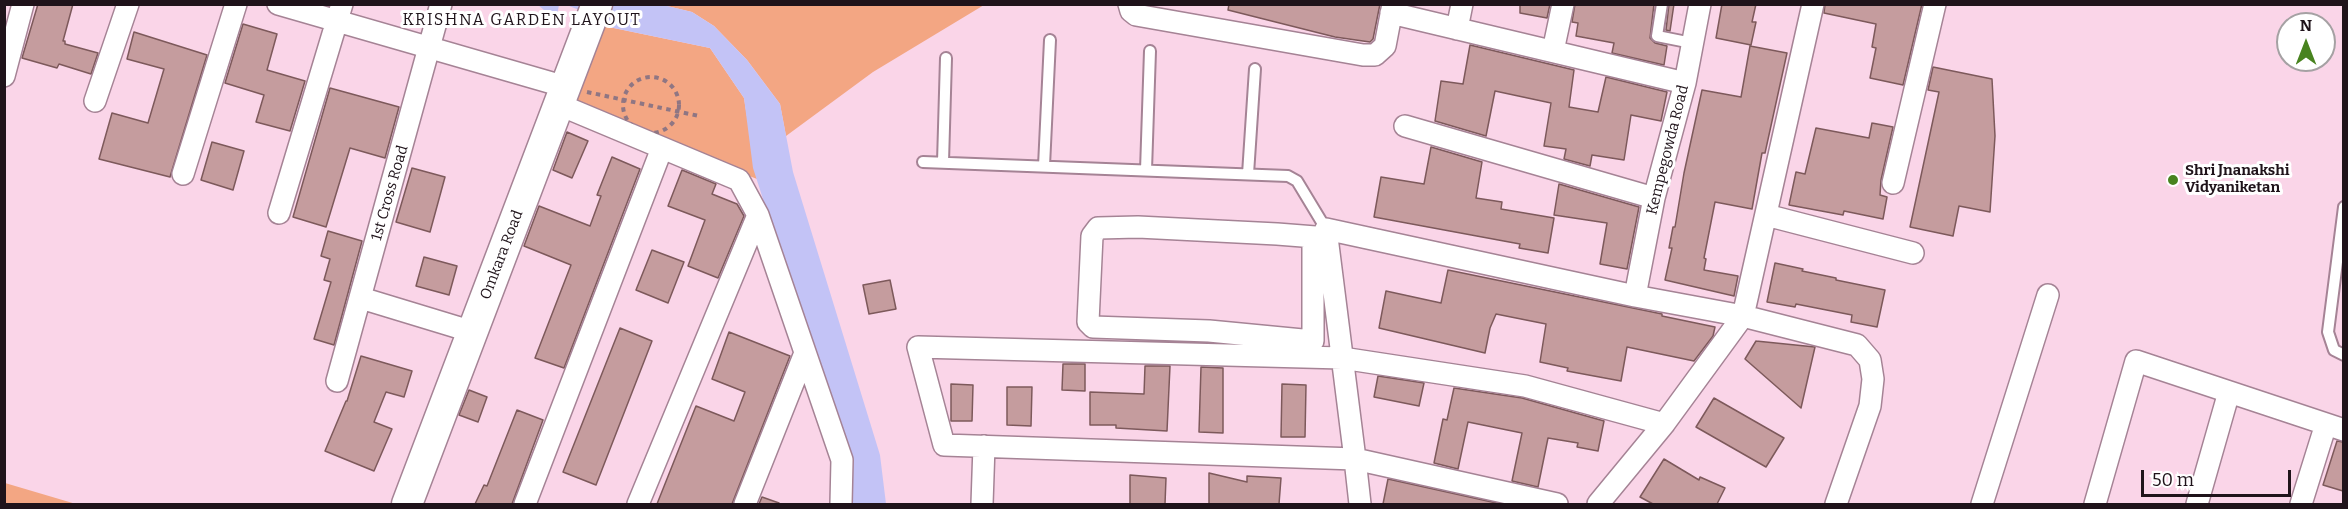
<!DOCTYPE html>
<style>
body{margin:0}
#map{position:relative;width:2348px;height:509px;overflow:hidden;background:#fad5e8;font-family:Bitter,serif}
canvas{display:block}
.frame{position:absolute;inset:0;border:6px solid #1f131a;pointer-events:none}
.north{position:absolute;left:2276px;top:12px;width:60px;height:60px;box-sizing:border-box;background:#fff;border:2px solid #a5a1a3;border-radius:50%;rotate:0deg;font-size:16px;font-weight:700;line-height:24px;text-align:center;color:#1f131a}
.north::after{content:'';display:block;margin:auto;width:21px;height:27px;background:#48831f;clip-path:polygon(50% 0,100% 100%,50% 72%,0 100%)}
.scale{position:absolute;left:2141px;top:470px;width:150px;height:27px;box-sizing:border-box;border:3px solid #1f131a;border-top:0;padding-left:8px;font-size:18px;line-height:21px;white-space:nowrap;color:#1f131a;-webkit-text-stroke:4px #fff;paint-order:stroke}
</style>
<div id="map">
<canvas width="2348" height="509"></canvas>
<div class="frame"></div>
<div class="north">N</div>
<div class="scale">50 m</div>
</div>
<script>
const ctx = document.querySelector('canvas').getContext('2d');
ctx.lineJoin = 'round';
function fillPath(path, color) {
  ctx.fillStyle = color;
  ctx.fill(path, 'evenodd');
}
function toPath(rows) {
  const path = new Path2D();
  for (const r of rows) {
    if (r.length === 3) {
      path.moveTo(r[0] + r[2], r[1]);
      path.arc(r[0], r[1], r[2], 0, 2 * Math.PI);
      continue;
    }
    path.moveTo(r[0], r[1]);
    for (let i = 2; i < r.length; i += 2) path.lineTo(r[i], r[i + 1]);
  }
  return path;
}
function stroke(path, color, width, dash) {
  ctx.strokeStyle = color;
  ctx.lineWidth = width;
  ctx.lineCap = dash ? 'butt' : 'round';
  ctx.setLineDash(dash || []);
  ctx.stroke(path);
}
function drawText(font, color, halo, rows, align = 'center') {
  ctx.font = font + ' Bitter,serif';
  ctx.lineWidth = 6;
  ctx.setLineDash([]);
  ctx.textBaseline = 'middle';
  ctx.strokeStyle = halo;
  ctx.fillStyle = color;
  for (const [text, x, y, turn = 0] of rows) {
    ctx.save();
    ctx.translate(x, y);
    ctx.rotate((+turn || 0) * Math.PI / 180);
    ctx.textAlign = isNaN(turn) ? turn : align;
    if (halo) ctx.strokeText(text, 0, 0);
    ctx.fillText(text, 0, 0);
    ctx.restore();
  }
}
const green = toPath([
 [663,5,984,5,873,72,786,136,780,104,747,60,714,26,692,12],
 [604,26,710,48,744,98,757,179,569,105],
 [4,483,5,483,76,504,5,504]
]);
const water = toPath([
 [538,5,559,5,556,20],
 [611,5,663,5,692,12,714,26,747,60,780,104,793,172,880,455,886,504,849,504,850,469,753,168,744,98,710,48,604,26]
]);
const stream = toPath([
 [572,4,585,9]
]);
const building = toPath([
 [38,4,73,4,63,41,65,41,65,44,98,53,91,74,59,64,57,68,22,58,38,4],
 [1229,4,1380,4,1373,39,1370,42,1335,37,1228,10,1229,4],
 [1520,4,1550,4,1547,18,1520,13,1520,4],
 [1575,4,1654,4,1650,38,1655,43,1667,46,1664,65,1612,53,1614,43,1576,36,1578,23,1572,22,1575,4],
 [1669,4,1674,4,1670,31,1666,30,1669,4],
 [1722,4,1756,4,1752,22,1756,22,1751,45,1716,38,1722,4],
 [1825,4,1922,4,1903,85,1870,78,1876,48,1872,47,1876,24,1824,13,1825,4],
 [243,24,277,34,267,70,305,81,290,131,256,122,264,95,225,83,243,24],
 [134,32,207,55,170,177,99,159,112,113,148,123,164,69,127,59,134,32],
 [1470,45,1574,70,1569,107,1598,112,1606,77,1667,92,1661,121,1631,115,1624,160,1592,155,1590,166,1564,159,1566,149,1544,146,1551,103,1495,91,1486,136,1435,121,1441,81,1463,84,1470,45],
 [1750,46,1787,53,1765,153,1762,153,1752,209,1715,202,1704,258,1706,259,1704,270,1738,276,1734,296,1665,280,1672,248,1669,248,1673,227,1675,227,1684,173,1702,90,1741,97,1750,46],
 [1933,67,1992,79,1995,136,1990,212,1959,206,1953,236,1910,227,1939,92,1928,90,1933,67],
 [330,88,399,107,385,158,350,148,326,227,293,217,330,88],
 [1872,123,1893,127,1881,180,1880,195,1887,197,1883,219,1844,211,1843,215,1789,205,1796,172,1805,174,1816,128,1869,138,1872,123],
 [567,132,588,141,572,178,553,170,567,132],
 [212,142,244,151,233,190,201,180,212,142],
 [1431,147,1482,162,1476,198,1502,202,1501,209,1554,218,1548,253,1519,248,1520,244,1374,217,1381,177,1424,184,1431,147],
 [612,157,640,169,564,368,535,358,571,265,524,246,539,206,590,226,601,196,597,195,612,157],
 [412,168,445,177,430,232,396,222,412,168],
 [682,170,716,184,712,194,737,204,744,216,718,278,688,266,705,220,668,206,682,170],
 [1559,184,1639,207,1627,269,1600,264,1607,223,1554,215,1559,184],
 [328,231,362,241,334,345,314,339,331,282,324,280,330,259,321,256,328,231],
 [652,250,684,262,668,303,636,290,652,250],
 [424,257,457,266,449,295,416,286,424,257],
 [1775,263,1803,269,1802,271,1836,278,1836,280,1885,290,1877,327,1851,322,1852,315,1796,304,1795,307,1767,302,1775,263],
 [1448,270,1662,314,1662,316,1715,327,1713,336,1694,361,1627,347,1621,381,1567,371,1568,368,1540,362,1546,324,1496,314,1490,328,1485,353,1379,328,1386,291,1441,303,1448,270],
 [890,280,896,309,869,314,863,285,890,280],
 [620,328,652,341,596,485,563,472,620,328],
 [729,332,790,356,732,504,657,504,696,406,734,421,745,392,712,379,729,332],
 [1756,341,1815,347,1801,408,1745,359,1756,341],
 [361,356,412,371,404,397,386,392,374,422,392,429,374,471,325,451,346,401,347,401,361,356],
 [1063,364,1085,364,1085,391,1062,390,1063,364],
 [1145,366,1170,366,1167,431,1116,428,1116,425,1090,425,1090,392,1144,394,1145,366],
 [1201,367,1223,368,1223,433,1199,432,1201,367],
 [1378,376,1424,383,1419,406,1374,397,1378,376],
 [951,384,973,385,972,421,951,421,951,384],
 [1282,384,1306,385,1305,437,1281,437,1282,384],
 [1007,387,1032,387,1031,426,1007,425,1007,387],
 [1454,388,1522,398,1604,421,1598,451,1577,447,1578,443,1548,438,1538,487,1512,481,1522,433,1468,422,1458,469,1434,463,1443,419,1447,420,1454,388],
 [469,390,487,397,478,422,459,415,469,390],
 [1714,398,1784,438,1766,467,1696,427,1714,398],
 [517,410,543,420,512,504,475,504,484,485,487,486,517,410],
 [2337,441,2343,442,2343,491,2323,485,2337,441],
 [1664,459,1699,480,1700,477,1725,488,1717,504,1653,504,1640,497,1664,459],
 [1209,473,1247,482,1247,476,1281,478,1279,504,1209,504,1209,473],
 [1130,475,1166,478,1165,504,1130,504,1130,475],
 [1388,479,1501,504,1383,504,1388,479],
 [762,497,779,503,779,504,759,504,762,497]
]);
const path = toPath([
 [651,105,28],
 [587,92,699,116]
]);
const lane = toPath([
 [1662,4,1657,36,1692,43],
 [923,162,1288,176,1297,181,1326,229],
 [943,162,946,58],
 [1044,166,1050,40],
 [1146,170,1150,51],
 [1248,174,1255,69],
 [2344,207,2328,332,2334,350,2344,355]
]);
const street = toPath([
 [278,4,566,87],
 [1129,4,1131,11,1136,15,1363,55,1375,55,1385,46,1393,4],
 [1391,13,1685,83],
 [1457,29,1462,4],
 [1553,51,1563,4],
 [4,76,23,4],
 [95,101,128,4],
 [560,105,739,180,758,215,842,460,841,504],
 [1405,126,1654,198],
 [183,174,236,4],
 [1893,183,1935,4],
 [279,213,342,4],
 [1766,215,1913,253],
 [1313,237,1313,341,1209,331,1093,327,1088,322,1092,236,1098,228,1138,227,1277,234,1328,238],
 [1635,296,1654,198,1685,83,1700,4],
 [361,298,473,332],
 [337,381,441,4],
 [525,504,662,148],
 [638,504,758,215],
 [745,504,805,353],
 [982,504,984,446],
 [1360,504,1355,459,944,445,918,347,1342,358,1525,386,1664,424],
 [1557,504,1355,459,1326,229,1635,296,1743,316,1857,345,1870,360,1873,379,1870,406,1836,504],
 [1598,504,1664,424,1743,316,1813,4],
 [1982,504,2048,295],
 [2095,504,2136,361,2344,430],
 [2197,504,2229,392],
 [2301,504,2326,424]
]);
const secondary = toPath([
 [407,504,597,4]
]);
const markers = [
 [2173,180,6,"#48831f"]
];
const streetNames = [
 ["Kempegowda Road",1668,150,-76],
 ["1st Cross Road",390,193,-74],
 ["Omkara Road",502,255,-69]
];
const poiNames = [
 ["Shri Jnanakshi",2185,171],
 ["Vidyaniketan",2185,188]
];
const neighbourhoodNames = [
 ["KRISHNA GARDEN LAYOUT",522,21]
];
fillPath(green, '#f3a683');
fillPath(water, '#c3c3f6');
stroke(stream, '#c3c3f6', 6);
fillPath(building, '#c59c9e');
stroke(building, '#7d595b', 1.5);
stroke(lane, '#a58395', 14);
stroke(street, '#a58395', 24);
stroke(secondary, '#a58395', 33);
stroke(path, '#8f7683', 4, [4.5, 4.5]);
stroke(lane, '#fff', 10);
stroke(street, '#fff', 21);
stroke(secondary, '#fff', 30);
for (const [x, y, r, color] of markers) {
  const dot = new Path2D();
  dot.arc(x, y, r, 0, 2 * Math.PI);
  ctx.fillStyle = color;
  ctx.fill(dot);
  stroke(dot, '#fff', 2);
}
drawText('15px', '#1f131a', '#fff', streetNames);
drawText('bold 15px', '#1f131a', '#fff', poiNames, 'left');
ctx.letterSpacing = '1.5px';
drawText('16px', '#1f131a', '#fff', neighbourhoodNames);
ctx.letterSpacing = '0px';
</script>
